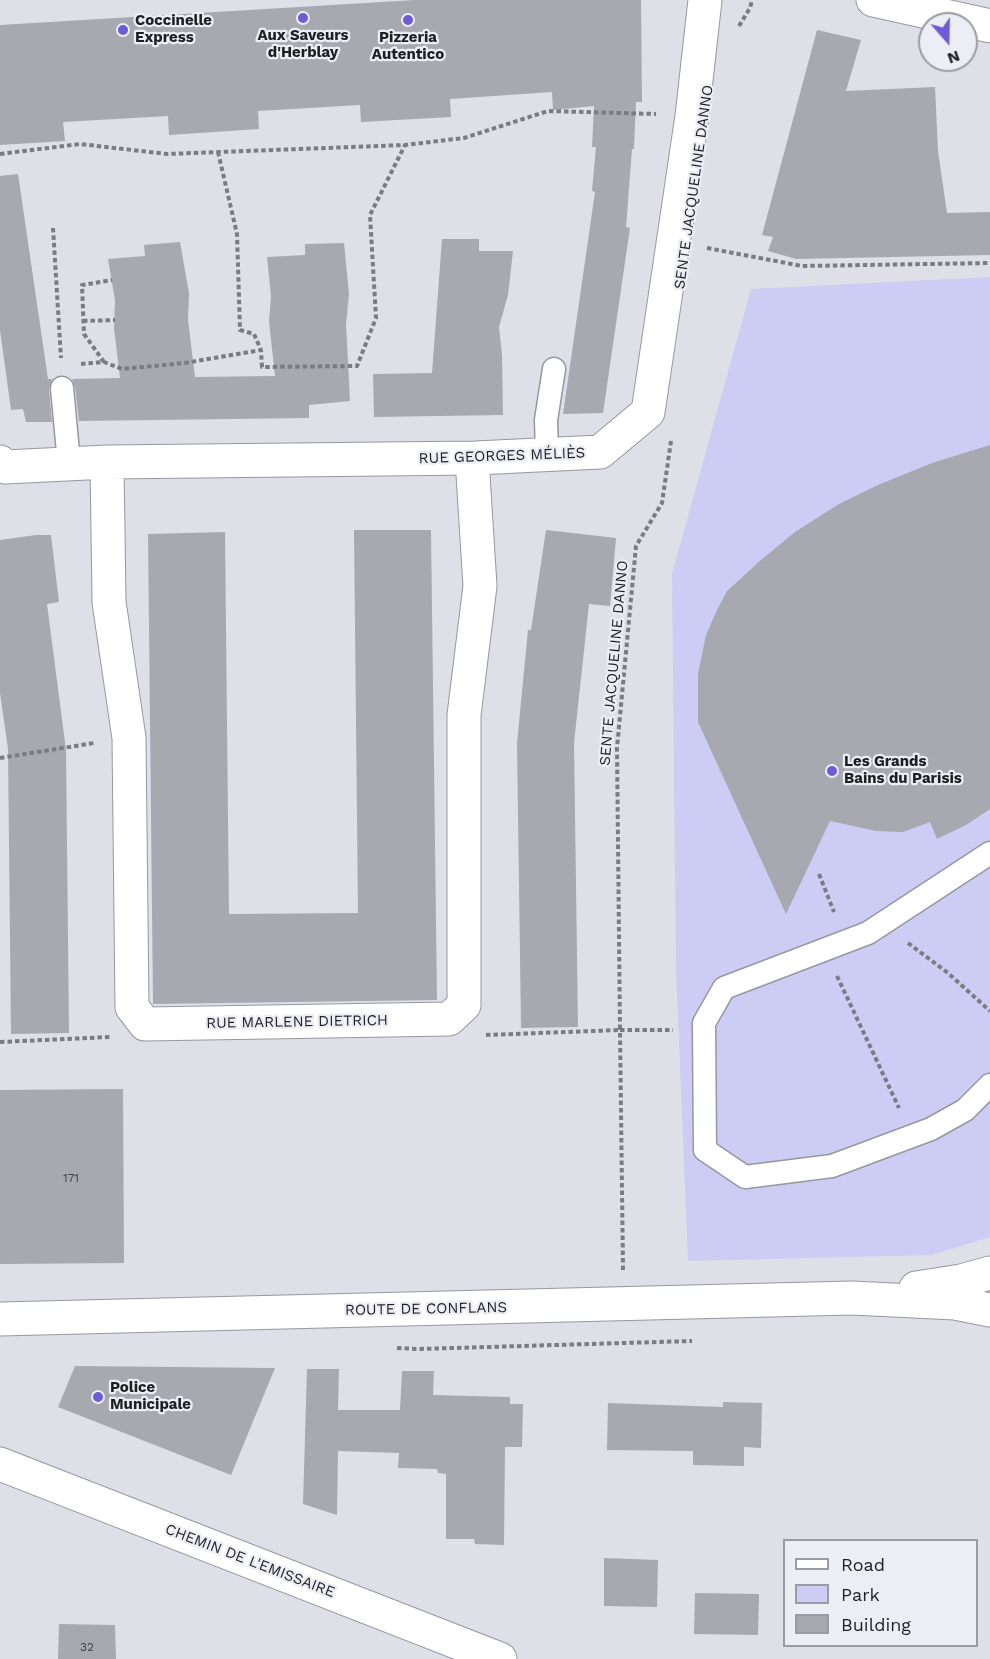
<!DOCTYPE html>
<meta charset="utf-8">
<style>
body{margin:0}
#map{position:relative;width:990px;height:1659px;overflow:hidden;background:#dfdfe8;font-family:"Work Sans",sans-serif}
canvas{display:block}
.legend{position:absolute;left:783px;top:1539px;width:195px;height:108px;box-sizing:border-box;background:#ededf5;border:2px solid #9b9ba1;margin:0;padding:8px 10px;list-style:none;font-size:18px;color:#1f1f23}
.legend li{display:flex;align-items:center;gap:12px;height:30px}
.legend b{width:30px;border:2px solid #9b9ba1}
.north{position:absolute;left:918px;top:12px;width:60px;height:60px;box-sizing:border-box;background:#ededf5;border:2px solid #9b9ba1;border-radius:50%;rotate:160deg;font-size:16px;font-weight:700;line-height:24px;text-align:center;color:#1f1f23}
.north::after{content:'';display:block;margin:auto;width:21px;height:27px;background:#6e5bd5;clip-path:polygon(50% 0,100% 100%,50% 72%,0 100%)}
</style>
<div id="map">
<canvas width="990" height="1659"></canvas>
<ul class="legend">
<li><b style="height:8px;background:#fff"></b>Road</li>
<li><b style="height:16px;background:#cdccf4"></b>Park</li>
<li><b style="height:16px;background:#a8a8b0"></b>Building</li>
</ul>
<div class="north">N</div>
</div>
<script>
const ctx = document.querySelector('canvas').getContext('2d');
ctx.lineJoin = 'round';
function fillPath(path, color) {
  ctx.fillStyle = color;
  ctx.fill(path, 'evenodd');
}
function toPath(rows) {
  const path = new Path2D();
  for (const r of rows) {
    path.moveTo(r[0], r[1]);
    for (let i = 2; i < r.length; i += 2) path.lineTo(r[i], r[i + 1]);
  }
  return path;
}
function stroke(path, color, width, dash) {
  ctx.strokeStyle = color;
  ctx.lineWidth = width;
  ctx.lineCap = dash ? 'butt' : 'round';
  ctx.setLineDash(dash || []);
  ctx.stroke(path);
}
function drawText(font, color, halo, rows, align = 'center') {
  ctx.font = font + ' "Work Sans",sans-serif';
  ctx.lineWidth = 4.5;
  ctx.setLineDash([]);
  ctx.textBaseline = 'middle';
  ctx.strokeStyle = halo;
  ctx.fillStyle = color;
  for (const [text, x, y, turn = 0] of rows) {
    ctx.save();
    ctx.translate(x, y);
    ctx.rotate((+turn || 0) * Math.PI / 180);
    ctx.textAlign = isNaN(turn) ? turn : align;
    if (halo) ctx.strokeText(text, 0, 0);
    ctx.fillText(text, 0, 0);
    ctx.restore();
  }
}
const green = toPath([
 [990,277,990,1237,932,1255,688,1261,676,969,672,574,751,289]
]);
const building = toPath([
 [415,0,641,0,642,102,636,102,634,149,632,149,626,227,630,228,603,413,563,414,595,192,592,191,596,147,592,147,594,106,553,110,552,92,450,99,451,117,361,122,360,105,258,111,259,129,169,135,168,116,63,122,65,141,0,145,0,25],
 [817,30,861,40,846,91,935,87,938,151,947,213,990,212,990,255,796,259,768,251,773,237,762,235],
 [18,174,48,379,52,379,49,389,52,422,26,422,23,409,11,410,0,330,0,176],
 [442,239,479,239,479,251,513,251,508,295,499,327,502,355,503,415,374,417,373,374,432,373],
 [180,242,189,293,188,320,195,377,275,376,269,322,271,296,267,257,305,255,305,244,344,243,349,294,346,324,350,401,309,405,309,418,79,421,75,387,72,379,120,378,114,328,115,300,108,259,145,256,144,245],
 [990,445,990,809,966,825,937,839,930,822,903,832,876,831,830,821,786,914,698,722,698,674,706,635,717,610,727,591,761,560,795,532,839,504,878,485,932,463],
 [354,530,431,530,437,1000,153,1004,148,534,225,532,229,914,358,913],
 [546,530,616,538,610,606,589,604,574,743,578,1027,521,1028,517,743,528,630,531,630],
 [36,535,51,535,59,602,47,604,66,750,69,1033,11,1034,8,749,0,693,0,540],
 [123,1089,124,1263,0,1264,0,1090],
 [75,1366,275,1368,231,1475,58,1407],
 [307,1369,339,1369,338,1410,400,1410,402,1371,434,1371,433,1395,510,1397,510,1404,523,1404,522,1447,505,1447,504,1545,475,1544,474,1539,446,1539,446,1474,438,1473,437,1469,398,1468,399,1453,338,1451,337,1515,303,1504],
 [723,1402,762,1403,761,1448,744,1447,744,1466,693,1465,693,1451,607,1450,608,1403,723,1407],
 [604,1558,658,1560,657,1607,604,1606],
 [695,1593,759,1594,758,1635,694,1634],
 [59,1624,115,1625,116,1659,58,1659]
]);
const path = toPath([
 [739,26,750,8,752,0],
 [218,152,237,234,240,330,254,334,261,350,262,367,357,366,376,318,370,215,405,145],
 [0,154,80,144,167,154,405,145,464,138,548,111,656,114],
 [53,228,61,358],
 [707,248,802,266,990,263],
 [83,321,115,320],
 [104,362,84,334,82,285,112,280],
 [81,364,104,362,122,369,185,363,261,350],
 [0,758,94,743],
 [819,874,834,912],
 [908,943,948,973,990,1011],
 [837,976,899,1108],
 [486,1035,620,1030,617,748,636,546,662,503,671,441],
 [0,1042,110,1037],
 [623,1270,620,1030,673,1030],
 [397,1348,419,1349,692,1341]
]);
const service = toPath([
 [62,388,69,463],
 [547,454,546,420,554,369],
 [990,853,868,933,724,988,704,1023,705,1150,745,1177,832,1166,931,1129,965,1110,990,1085]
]);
const minor = toPath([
 [873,0,990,26],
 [0,462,5,467,107,462,476,458,600,452,648,412,692,116,705,0],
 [107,462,109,602,129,738,132,1007,145,1024,449,1019,464,1005,464,715,480,586,473,475,476,458],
 [0,1464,500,1659]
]);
const secondary = toPath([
 [916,1288,961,1281,990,1273],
 [0,1319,852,1298,955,1303,990,1310]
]);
const markers = [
 [303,18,6,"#6e5bd5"],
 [408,20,6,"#6e5bd5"],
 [123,30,6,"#6e5bd5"],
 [832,771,6,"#6e5bd5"],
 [98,1397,6,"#6e5bd5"]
];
const numberNames = [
 ["171",71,1178],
 ["32",87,1647]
];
const poiNames = [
 ["Coccinelle",135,21],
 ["Express",135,38],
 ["Aux Saveurs",303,36,"center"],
 ["d'Herblay",303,53,"center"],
 ["Pizzeria",408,38,"center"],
 ["Autentico",408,55,"center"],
 ["Les Grands",844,762],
 ["Bains du Parisis",844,779],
 ["Police",110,1388],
 ["Municipale",110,1405]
];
const streetNames = [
 ["SENTE JACQUELINE DANNO",694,187,-82],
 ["RUE GEORGES MÉLIÈS",502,456,-2],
 ["SENTE JACQUELINE DANNO",614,663,-85],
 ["RUE MARLENE DIETRICH",297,1022,-1],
 ["ROUTE DE CONFLANS",426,1309,-1],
 ["CHEMIN DE L'EMISSAIRE",250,1561,21]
];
fillPath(green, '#cdccf4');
fillPath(building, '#a8a8b0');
stroke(service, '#97979f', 25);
stroke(minor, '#97979f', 35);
stroke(secondary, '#97979f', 35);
stroke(path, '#7b7b81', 4, [4.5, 3]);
stroke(service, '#fff', 22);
stroke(minor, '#fff', 33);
stroke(secondary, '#fff', 33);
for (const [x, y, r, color] of markers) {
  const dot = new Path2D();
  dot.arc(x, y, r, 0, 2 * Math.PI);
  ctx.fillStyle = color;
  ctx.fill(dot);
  stroke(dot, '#ededf5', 2);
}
drawText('12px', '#414146', null, numberNames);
drawText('bold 15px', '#1f1f23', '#ededf5', poiNames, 'left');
drawText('15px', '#1f1f23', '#ededf5', streetNames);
</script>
